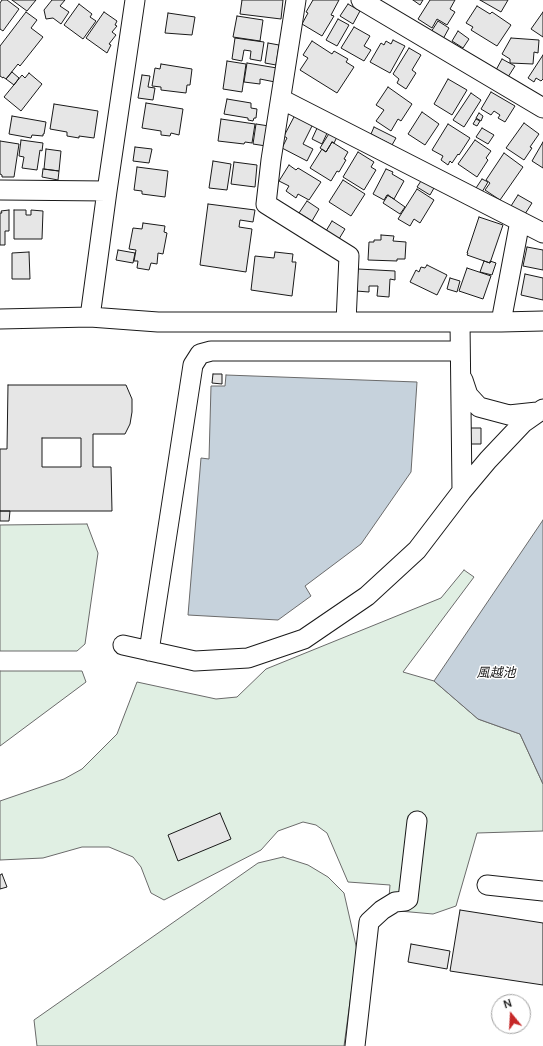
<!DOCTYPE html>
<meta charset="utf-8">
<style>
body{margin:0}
#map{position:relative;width:543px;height:1046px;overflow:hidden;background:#fff;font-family:Manrope,sans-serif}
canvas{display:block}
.north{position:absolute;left:491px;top:994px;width:40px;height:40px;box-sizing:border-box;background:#fff;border:1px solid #a3a3a3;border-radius:50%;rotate:342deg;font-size:11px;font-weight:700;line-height:16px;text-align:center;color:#1a1a1a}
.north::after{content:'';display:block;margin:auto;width:14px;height:18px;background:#c62828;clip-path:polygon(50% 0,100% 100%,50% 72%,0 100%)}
</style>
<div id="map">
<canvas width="543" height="1046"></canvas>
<div class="north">N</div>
</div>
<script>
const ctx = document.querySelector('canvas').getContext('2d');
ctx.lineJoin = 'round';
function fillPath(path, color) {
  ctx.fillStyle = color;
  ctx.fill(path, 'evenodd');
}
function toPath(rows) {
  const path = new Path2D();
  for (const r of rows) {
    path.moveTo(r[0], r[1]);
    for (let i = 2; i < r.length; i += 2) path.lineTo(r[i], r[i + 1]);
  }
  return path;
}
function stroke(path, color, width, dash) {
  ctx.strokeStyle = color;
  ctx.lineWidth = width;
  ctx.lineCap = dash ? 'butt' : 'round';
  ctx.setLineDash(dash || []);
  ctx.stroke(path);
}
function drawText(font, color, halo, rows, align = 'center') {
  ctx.font = font + ' Manrope,"Noto Sans JP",sans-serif';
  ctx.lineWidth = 3;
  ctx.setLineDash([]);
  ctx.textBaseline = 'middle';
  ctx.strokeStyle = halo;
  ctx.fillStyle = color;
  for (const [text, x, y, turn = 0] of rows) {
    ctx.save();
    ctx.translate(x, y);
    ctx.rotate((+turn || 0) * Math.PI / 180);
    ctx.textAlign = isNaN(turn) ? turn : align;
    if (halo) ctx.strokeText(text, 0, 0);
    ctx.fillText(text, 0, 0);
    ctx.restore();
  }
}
const green = toPath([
 [87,524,98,553,85,644,77,651,0,651,0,525,87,524],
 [464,570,474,577,403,672,434,681,478,719,520,734,543,784,543,831,477,833,456,906,433,914,388,910,390,885,348,882,327,833,316,825,303,822,278,831,261,850,164,900,151,893,141,867,133,857,109,847,82,847,43,858,0,860,0,801,64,779,82,769,117,734,137,682,216,699,237,697,266,669,441,598,464,570],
 [0,671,82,671,86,682,0,746,0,671],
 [283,857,308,865,328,877,344,893,357,950,344,1046,37,1046,34,1020,258,863,283,857]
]);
const water = toPath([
 [226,375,417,382,411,472,361,544,305,586,311,596,278,620,188,615,201,458,209,459,211,386,225,386,226,375],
 [543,520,543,784,520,734,478,719,434,681,543,520]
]);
const building = toPath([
 [2,0,7,0,19,9,3,31,0,29,0,3,2,0],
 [12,0,36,0,27,11,12,0],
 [52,0,65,0,60,6,69,12,61,24,53,18,46,19,44,10,52,0],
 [242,0,283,0,281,19,240,14,242,0],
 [313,0,339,0,331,15,334,16,322,36,302,24,308,13,306,12,313,0],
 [413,0,423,0,420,5,413,0],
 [430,0,455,0,450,9,455,12,447,25,437,19,432,28,418,19,430,0],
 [480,0,508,0,501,12,480,0],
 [79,4,92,14,90,17,96,21,83,39,64,25,79,4],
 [348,4,360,11,353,24,340,16,348,4],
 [477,6,490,14,492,12,511,25,497,46,471,30,473,27,466,23,477,6],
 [26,12,37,20,31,28,43,37,20,66,18,64,6,79,3,77,3,78,0,76,0,46,26,12],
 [104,12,117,21,115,25,117,26,112,32,116,35,109,44,111,45,107,53,86,38,104,12],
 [543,12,543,37,531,29,543,12],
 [168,13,195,17,192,35,165,33,168,13],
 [237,16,263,20,260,41,233,37,237,16],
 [338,19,349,25,337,46,326,40,338,19],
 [438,21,449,28,443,39,431,32,438,21],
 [354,27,370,36,364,46,371,50,364,61,341,48,354,27],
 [458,31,469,39,463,48,452,41,458,31],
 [235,38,264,42,261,61,250,59,251,51,244,50,242,61,232,59,235,38],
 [511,38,539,40,538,53,534,52,533,64,510,63,510,59,502,54,511,38],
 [393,40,405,46,390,73,370,62,381,43,384,45,386,41,391,44,393,40],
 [312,41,332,54,334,51,348,59,346,62,354,67,337,93,300,70,308,58,303,55,312,41],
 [268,43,279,45,276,65,265,63,268,43],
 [409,48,421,55,412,70,416,73,406,89,397,83,399,79,393,74,409,48],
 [543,55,543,79,541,81,536,78,534,82,528,78,543,55],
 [502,59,515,66,508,77,496,70,502,59],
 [227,61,246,64,242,92,223,89,227,61],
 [247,63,277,68,275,82,260,79,260,84,244,82,247,63],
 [161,64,192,69,190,85,187,85,186,93,161,90,161,87,152,86,155,68,160,69,161,64],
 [12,72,19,78,14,85,6,79,12,72],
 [29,73,42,84,21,111,4,97,22,75,25,78,29,73],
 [142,75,150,76,148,87,155,88,153,100,138,98,142,75],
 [448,79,467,90,452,115,434,104,448,79],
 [388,87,412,104,401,121,398,119,391,131,376,121,384,110,376,105,388,87],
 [491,92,515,106,505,122,498,118,500,115,494,111,491,115,481,109,491,92],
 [471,93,481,100,464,127,453,120,471,93],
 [227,99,251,103,251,108,257,109,256,118,254,118,253,121,248,120,248,118,224,114,227,99],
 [146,103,183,109,179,135,171,133,170,136,161,135,161,131,142,128,146,103],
 [54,104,98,111,94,138,79,136,79,138,67,136,67,132,50,129,54,104],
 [422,112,439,124,425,145,408,134,422,112],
 [479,113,483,116,481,121,476,118,479,113],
 [295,115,313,124,303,144,313,149,307,161,282,148,287,138,284,136,295,115],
 [12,116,46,122,44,134,43,134,43,136,32,135,31,138,9,134,12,116],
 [221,119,255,124,252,143,245,142,244,144,218,141,221,119],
 [476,119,480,121,477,126,473,124,476,119],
 [524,123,539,134,530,147,532,148,524,160,506,148,524,123],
 [256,124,269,126,266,146,253,144,256,124],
 [448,124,470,138,459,155,458,154,452,163,450,161,448,165,441,160,443,156,432,150,448,124],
 [318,126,328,131,322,144,312,139,318,126],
 [374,127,396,138,392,145,371,134,374,127],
 [482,128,494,135,488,144,476,137,482,128],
 [330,132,337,137,334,143,332,142,326,152,320,148,330,132],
 [21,140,43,143,42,151,40,150,37,170,22,168,24,157,19,156,21,140],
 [475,140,491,151,486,158,488,160,477,177,458,164,475,140],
 [0,141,19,144,14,177,2,177,2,175,0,174,0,141],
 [332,142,348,152,344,159,346,160,339,172,337,171,331,181,310,168,322,149,326,152,332,142],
 [543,142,543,168,532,161,543,142],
 [135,147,152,149,149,163,133,161,135,147],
 [46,149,61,151,59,171,44,169,46,149],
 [358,152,374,162,371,167,376,170,364,190,343,177,358,152],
 [504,153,523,167,500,200,485,190,490,183,486,180,504,153],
 [213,161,231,164,227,190,209,188,213,161],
 [234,162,257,165,255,187,231,184,234,162],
 [289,165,296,170,298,168,321,182,309,200,298,194,296,198,286,191,289,186,279,181,289,165],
 [137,167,168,171,165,197,142,194,142,191,134,190,137,167],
 [43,169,59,171,58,180,42,177,43,169],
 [386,169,393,172,392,174,404,181,394,199,387,195,384,200,373,194,386,169],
 [482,179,488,182,482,192,476,188,482,179],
 [343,180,365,194,351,216,329,202,343,180],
 [421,181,434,188,430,195,417,187,421,181],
 [417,189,434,200,420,223,414,219,410,226,398,219,417,189],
 [388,195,405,207,400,214,383,203,388,195],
 [518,195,532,203,525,214,511,206,518,195],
 [307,201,319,209,312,221,299,213,307,201],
 [208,204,255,210,253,222,240,220,239,227,252,229,246,272,200,265,208,204],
 [9,210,9,231,5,231,5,245,0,245,0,213,2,213,1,211,9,210],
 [14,210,26,210,26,215,31,215,31,210,43,211,42,239,14,239,14,210],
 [479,217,503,225,490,263,467,255,468,253,467,253,479,217],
 [332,221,345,229,339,239,326,231,332,221],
 [143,223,165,226,164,232,167,233,163,254,158,253,157,264,151,263,149,270,137,268,138,261,134,261,136,250,129,249,133,228,142,229,143,223],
 [381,235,394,236,393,241,406,242,405,259,397,259,397,261,368,260,369,242,374,242,374,240,381,240,381,235],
 [527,247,543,250,543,270,523,266,527,247],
 [118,250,135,253,133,263,116,260,118,250],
 [29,252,30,279,12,279,12,253,29,252],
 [275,252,293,254,292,262,296,262,292,296,251,290,255,256,274,258,275,252],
 [484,261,490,263,490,261,496,263,492,275,480,272,484,261],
 [427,265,447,275,437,295,410,282,416,270,419,272,421,267,425,268,427,265],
 [467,268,491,276,483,299,459,291,467,268],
 [358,269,395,271,395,280,390,279,389,297,377,296,378,286,369,286,369,292,356,291,358,269],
 [525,274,543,278,543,300,521,295,525,274],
 [450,278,460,281,457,292,447,289,450,278],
 [213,374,222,374,222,384,212,383,213,374],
 [8,385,126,385,132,399,132,412,130,424,125,434,93,434,93,467,111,467,112,511,0,511,0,449,7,449,8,385],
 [42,438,81,438,81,467,42,467,42,438],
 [470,428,481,428,481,444,471,444,470,428],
 [0,511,10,511,9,521,0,521,0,511],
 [220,813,231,839,178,861,168,835,220,813],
 [2,874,7,887,0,889,0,875,2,874],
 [460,910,543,923,543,985,450,971,460,910],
 [411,944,450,951,447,969,408,962,411,944]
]);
const minor = toPath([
 [296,0,271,160,266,204,349,256,346,322],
 [361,0,543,108],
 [281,99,543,233],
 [0,190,107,191],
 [90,317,107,191,135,0],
 [0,319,90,317,158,322,501,322,543,321],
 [501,322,520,221],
 [463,380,468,395,479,407,509,415,537,412],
 [462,491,488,460,523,423,543,409],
 [123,645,195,661,248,658,304,639,367,596,417,550,462,491,460,322],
 [149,651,193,365,200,354,211,351,460,351],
 [487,885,543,891],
 [355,1046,369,922,382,910,395,902,405,901,408,899,417,821]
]);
const waterNames = [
 ["風越池",496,673]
];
fillPath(green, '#e0efe3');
stroke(green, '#6a6a6a', 1);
fillPath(water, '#c6d2dc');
stroke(water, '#6a6a6a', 1);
fillPath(building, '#e6e6e6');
stroke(building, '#1a1a1a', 1);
stroke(minor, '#1a1a1a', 21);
stroke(minor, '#fff', 19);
drawText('italic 13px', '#1a1a1a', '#fff', waterNames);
</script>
